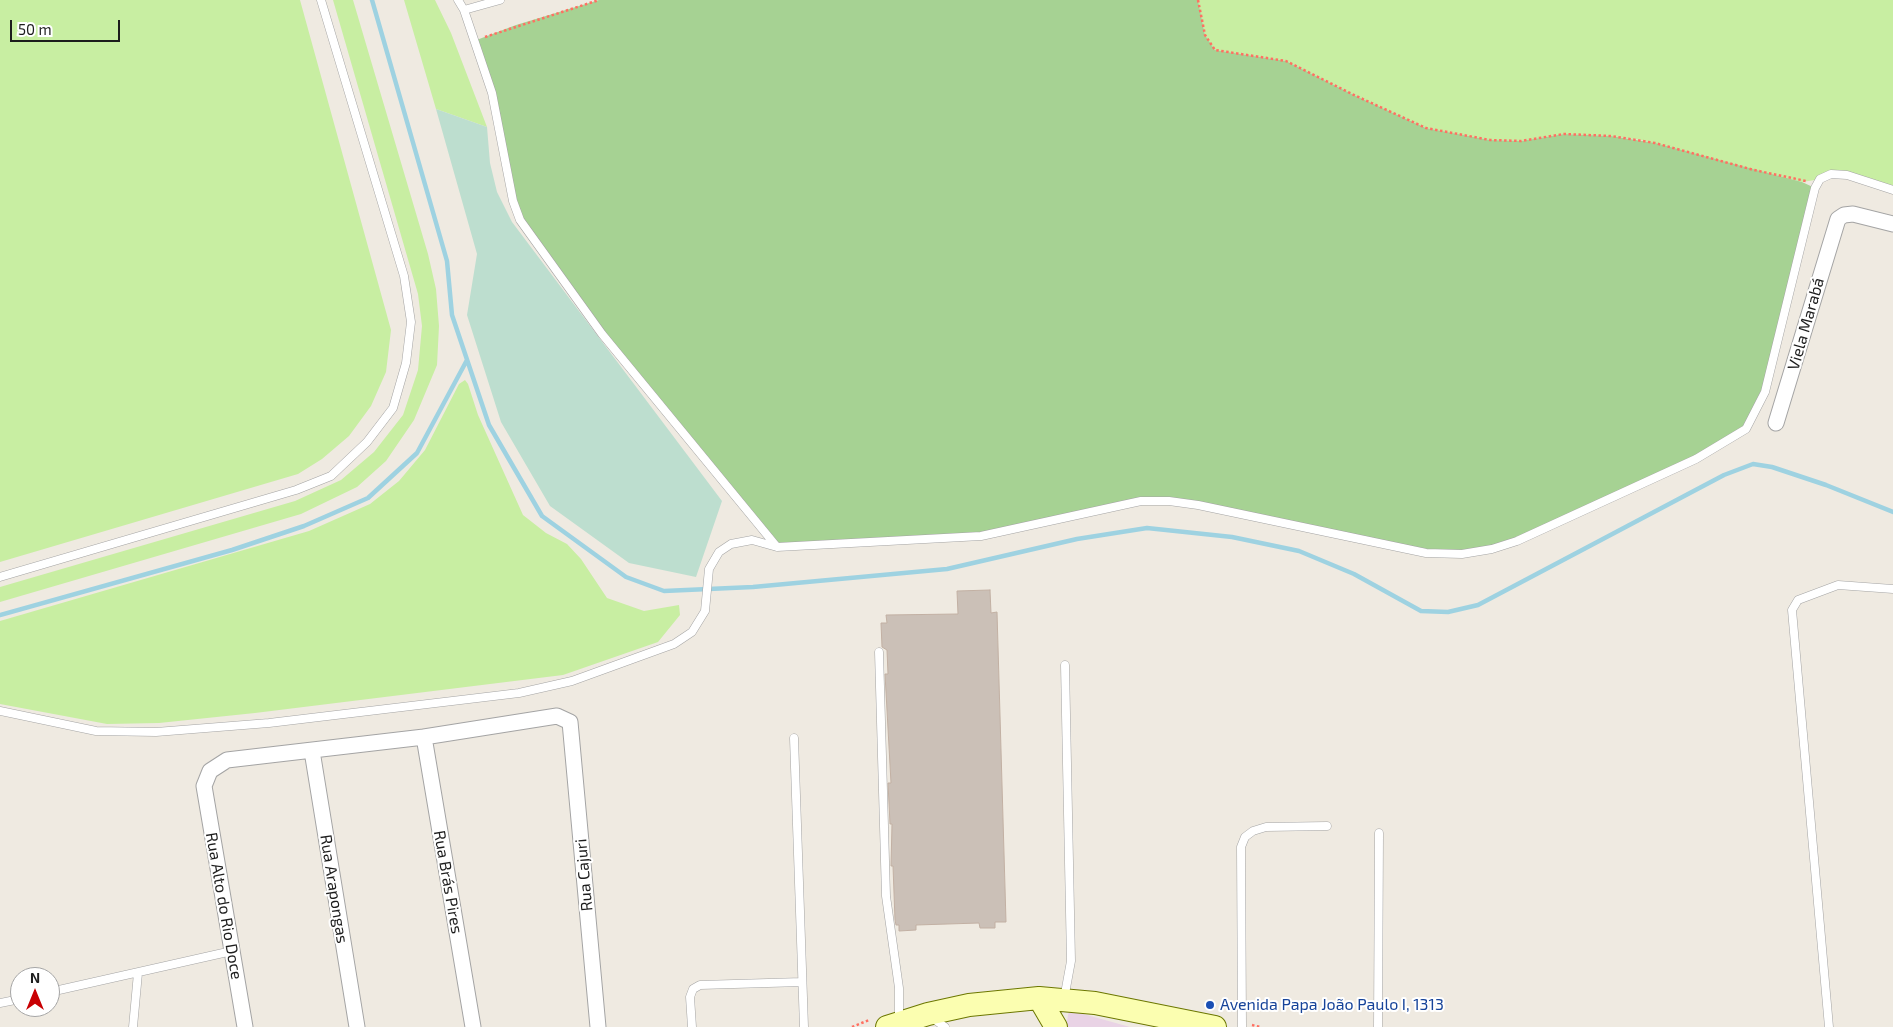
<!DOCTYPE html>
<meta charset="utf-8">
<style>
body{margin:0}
#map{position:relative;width:1893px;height:1027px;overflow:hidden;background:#efeae1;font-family:"Exo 2",sans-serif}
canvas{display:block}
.north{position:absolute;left:10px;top:967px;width:50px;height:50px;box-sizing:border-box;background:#fff;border:1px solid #a5a5a5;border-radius:50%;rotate:0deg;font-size:14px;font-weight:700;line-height:20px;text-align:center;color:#1d1d1d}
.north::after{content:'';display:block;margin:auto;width:18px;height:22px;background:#c90003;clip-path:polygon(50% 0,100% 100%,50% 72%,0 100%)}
.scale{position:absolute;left:10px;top:20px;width:110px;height:22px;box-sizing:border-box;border:2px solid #1d1d1d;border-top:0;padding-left:6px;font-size:15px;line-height:18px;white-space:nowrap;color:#1d1d1d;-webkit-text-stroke:4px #fff;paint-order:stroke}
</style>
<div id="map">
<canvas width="1893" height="1027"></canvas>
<div class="north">N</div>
<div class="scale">50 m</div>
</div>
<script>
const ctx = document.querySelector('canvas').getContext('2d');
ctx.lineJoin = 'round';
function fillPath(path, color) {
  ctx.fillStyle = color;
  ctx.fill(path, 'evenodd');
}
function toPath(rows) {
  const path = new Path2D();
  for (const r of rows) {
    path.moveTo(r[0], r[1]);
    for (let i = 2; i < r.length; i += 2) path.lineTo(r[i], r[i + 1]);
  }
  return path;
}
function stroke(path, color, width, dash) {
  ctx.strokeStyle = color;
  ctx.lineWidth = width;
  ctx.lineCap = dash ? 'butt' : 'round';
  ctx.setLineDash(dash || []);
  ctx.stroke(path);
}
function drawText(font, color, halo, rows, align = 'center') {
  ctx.font = font + ' "Exo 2",sans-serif';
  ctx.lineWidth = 4;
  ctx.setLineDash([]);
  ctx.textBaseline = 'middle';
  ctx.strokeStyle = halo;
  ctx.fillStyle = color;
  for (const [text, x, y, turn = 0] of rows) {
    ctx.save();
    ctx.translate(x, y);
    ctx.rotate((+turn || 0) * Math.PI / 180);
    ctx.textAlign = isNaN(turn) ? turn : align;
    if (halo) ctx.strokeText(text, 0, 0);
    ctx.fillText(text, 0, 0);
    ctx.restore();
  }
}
const industrial = toPath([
 [1069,1010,1130,1027,1066,1027]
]);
const grass = toPath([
 [0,0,300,0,391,330,386,372,371,406,349,436,322,459,298,474,0,562],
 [333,0,353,0,428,254,436,289,439,326,437,365,414,420,386,461,357,487,301,514,0,602,0,587,295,501,341,480,374,452,403,415,418,370,422,326,418,294],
 [404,0,435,0,451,33,487,127,436,109],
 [1198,0,1893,0,1893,190,1847,175,1802,182,1641,140,1611,136,1564,134,1521,141,1490,140,1426,128,1354,95,1286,61,1215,50,1205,35],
 [465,380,468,384,478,415,523,515,546,533,567,544,581,559,607,598,644,611,679,605,680,615,658,642,563,675,255,713,159,723,107,724,0,704,0,621,309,531,370,504,399,481,425,450,459,384]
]);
const forest = toPath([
 [599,0,1198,0,1205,35,1215,50,1286,61,1354,95,1426,128,1490,140,1521,141,1564,134,1611,136,1655,143,1802,182,1815,188,1765,392,1746,429,1727,441,1502,546,1443,554,1198,505,1141,501,981,536,777,547,602,334,520,220,492,93,474,41,516,25]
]);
const wetland = toPath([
 [436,109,487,127,490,163,497,192,512,222,722,501,696,577,629,563,550,506,501,422,467,315,477,254]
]);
const stream = toPath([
 [372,0,447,261,452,315,489,425,542,516,626,577,664,591,753,587,947,569,1077,539,1147,528,1232,537,1299,551,1354,574,1421,611,1448,612,1478,605,1724,475,1753,464,1772,467,1826,485,1893,512],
 [0,615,232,550,304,526,368,498,417,453,467,360]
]);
const building = toPath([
 [990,590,991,613,997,612,1006,922,995,922,995,928,980,928,979,923,916,925,916,930,899,931,899,925,896,925,895,920,893,866,891,866,892,824,890,824,888,783,891,783,885,674,888,674,887,650,882,647,881,623,887,623,886,615,958,614,957,591,990,590]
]);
const path = toPath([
 [1198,0,1205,35,1215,50,1286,61,1354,95,1426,128,1490,140,1521,141,1564,134,1611,136,1655,143,1754,170,1806,181],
 [485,37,599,0],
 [1252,1025,1260,1027],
 [852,1027,869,1020]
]);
const lane = toPath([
 [458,0,464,10,492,93,513,201,520,220,602,334,777,547],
 [464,10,500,0],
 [0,577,296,490,331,476,367,442,393,408,406,363,411,322,404,276,321,0],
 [879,652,886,896,899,988,899,1022],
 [0,711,96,731,156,732,269,723,519,693,572,681,674,644,692,632,705,611,709,569,719,552,731,544,752,540,777,547,981,536,1141,501,1169,501,1198,505,1426,553,1462,554,1492,549,1517,541,1696,459,1746,429,1765,392,1815,188,1820,179,1831,174,1847,175,1893,190],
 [794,738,804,1027],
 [50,992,232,951],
 [1064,999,1071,961,1065,665],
 [0,1003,20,999],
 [931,1017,945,1027],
 [133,1027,138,973],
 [692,1027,690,997,693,989,700,985,802,982],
 [1242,1027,1241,847,1245,837,1253,831,1266,827,1327,826],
 [1378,1027,1379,833],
 [1829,1027,1792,610,1798,600,1838,585,1893,589]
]);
const street = toPath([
 [1776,423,1838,219,1844,215,1853,214,1893,224],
 [424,737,473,1027],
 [312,751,357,1027],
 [245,1027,204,786,210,771,227,760,424,737,557,716,570,722,598,1027]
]);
const secondary = toPath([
 [1039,998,1056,1027],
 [887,1027,928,1014,969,1005,1039,998,1095,1003,1215,1027]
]);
const markers = [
 [1210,1005,5,"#1a4fb4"]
];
const streetNames = [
 ["Viela Marabá",1806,324,-74],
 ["Rua Cajuri",584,875,-95],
 ["Rua Brás Pires",448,882,80],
 ["Rua Arapongas",334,889,81],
 ["Rua Alto do Rio Doce",224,906,80]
];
const transitNames = [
 ["Avenida Papa João Paulo I, 1313",1220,1005]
];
fillPath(industrial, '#e9d3e5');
fillPath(grass, '#c8eea2');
fillPath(forest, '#a6d293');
fillPath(wetland, '#bddecf');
stroke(stream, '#9ed2e1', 4.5);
fillPath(building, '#cbc0b7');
stroke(building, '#c2b0a3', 1);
stroke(lane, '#a4a4a4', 9);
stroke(street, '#a4a4a4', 17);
stroke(secondary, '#6c7700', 24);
stroke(path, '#ff7062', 2.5, [2.5, 2.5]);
stroke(lane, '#fff', 8);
stroke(street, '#fff', 15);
stroke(secondary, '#fbfeb0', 22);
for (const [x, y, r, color] of markers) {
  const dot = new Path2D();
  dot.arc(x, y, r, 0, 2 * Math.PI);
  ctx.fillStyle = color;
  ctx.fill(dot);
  stroke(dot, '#fff', 2);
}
drawText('16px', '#1d1d1d', '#fff', streetNames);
drawText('16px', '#164399', '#fff', transitNames, 'left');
</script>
